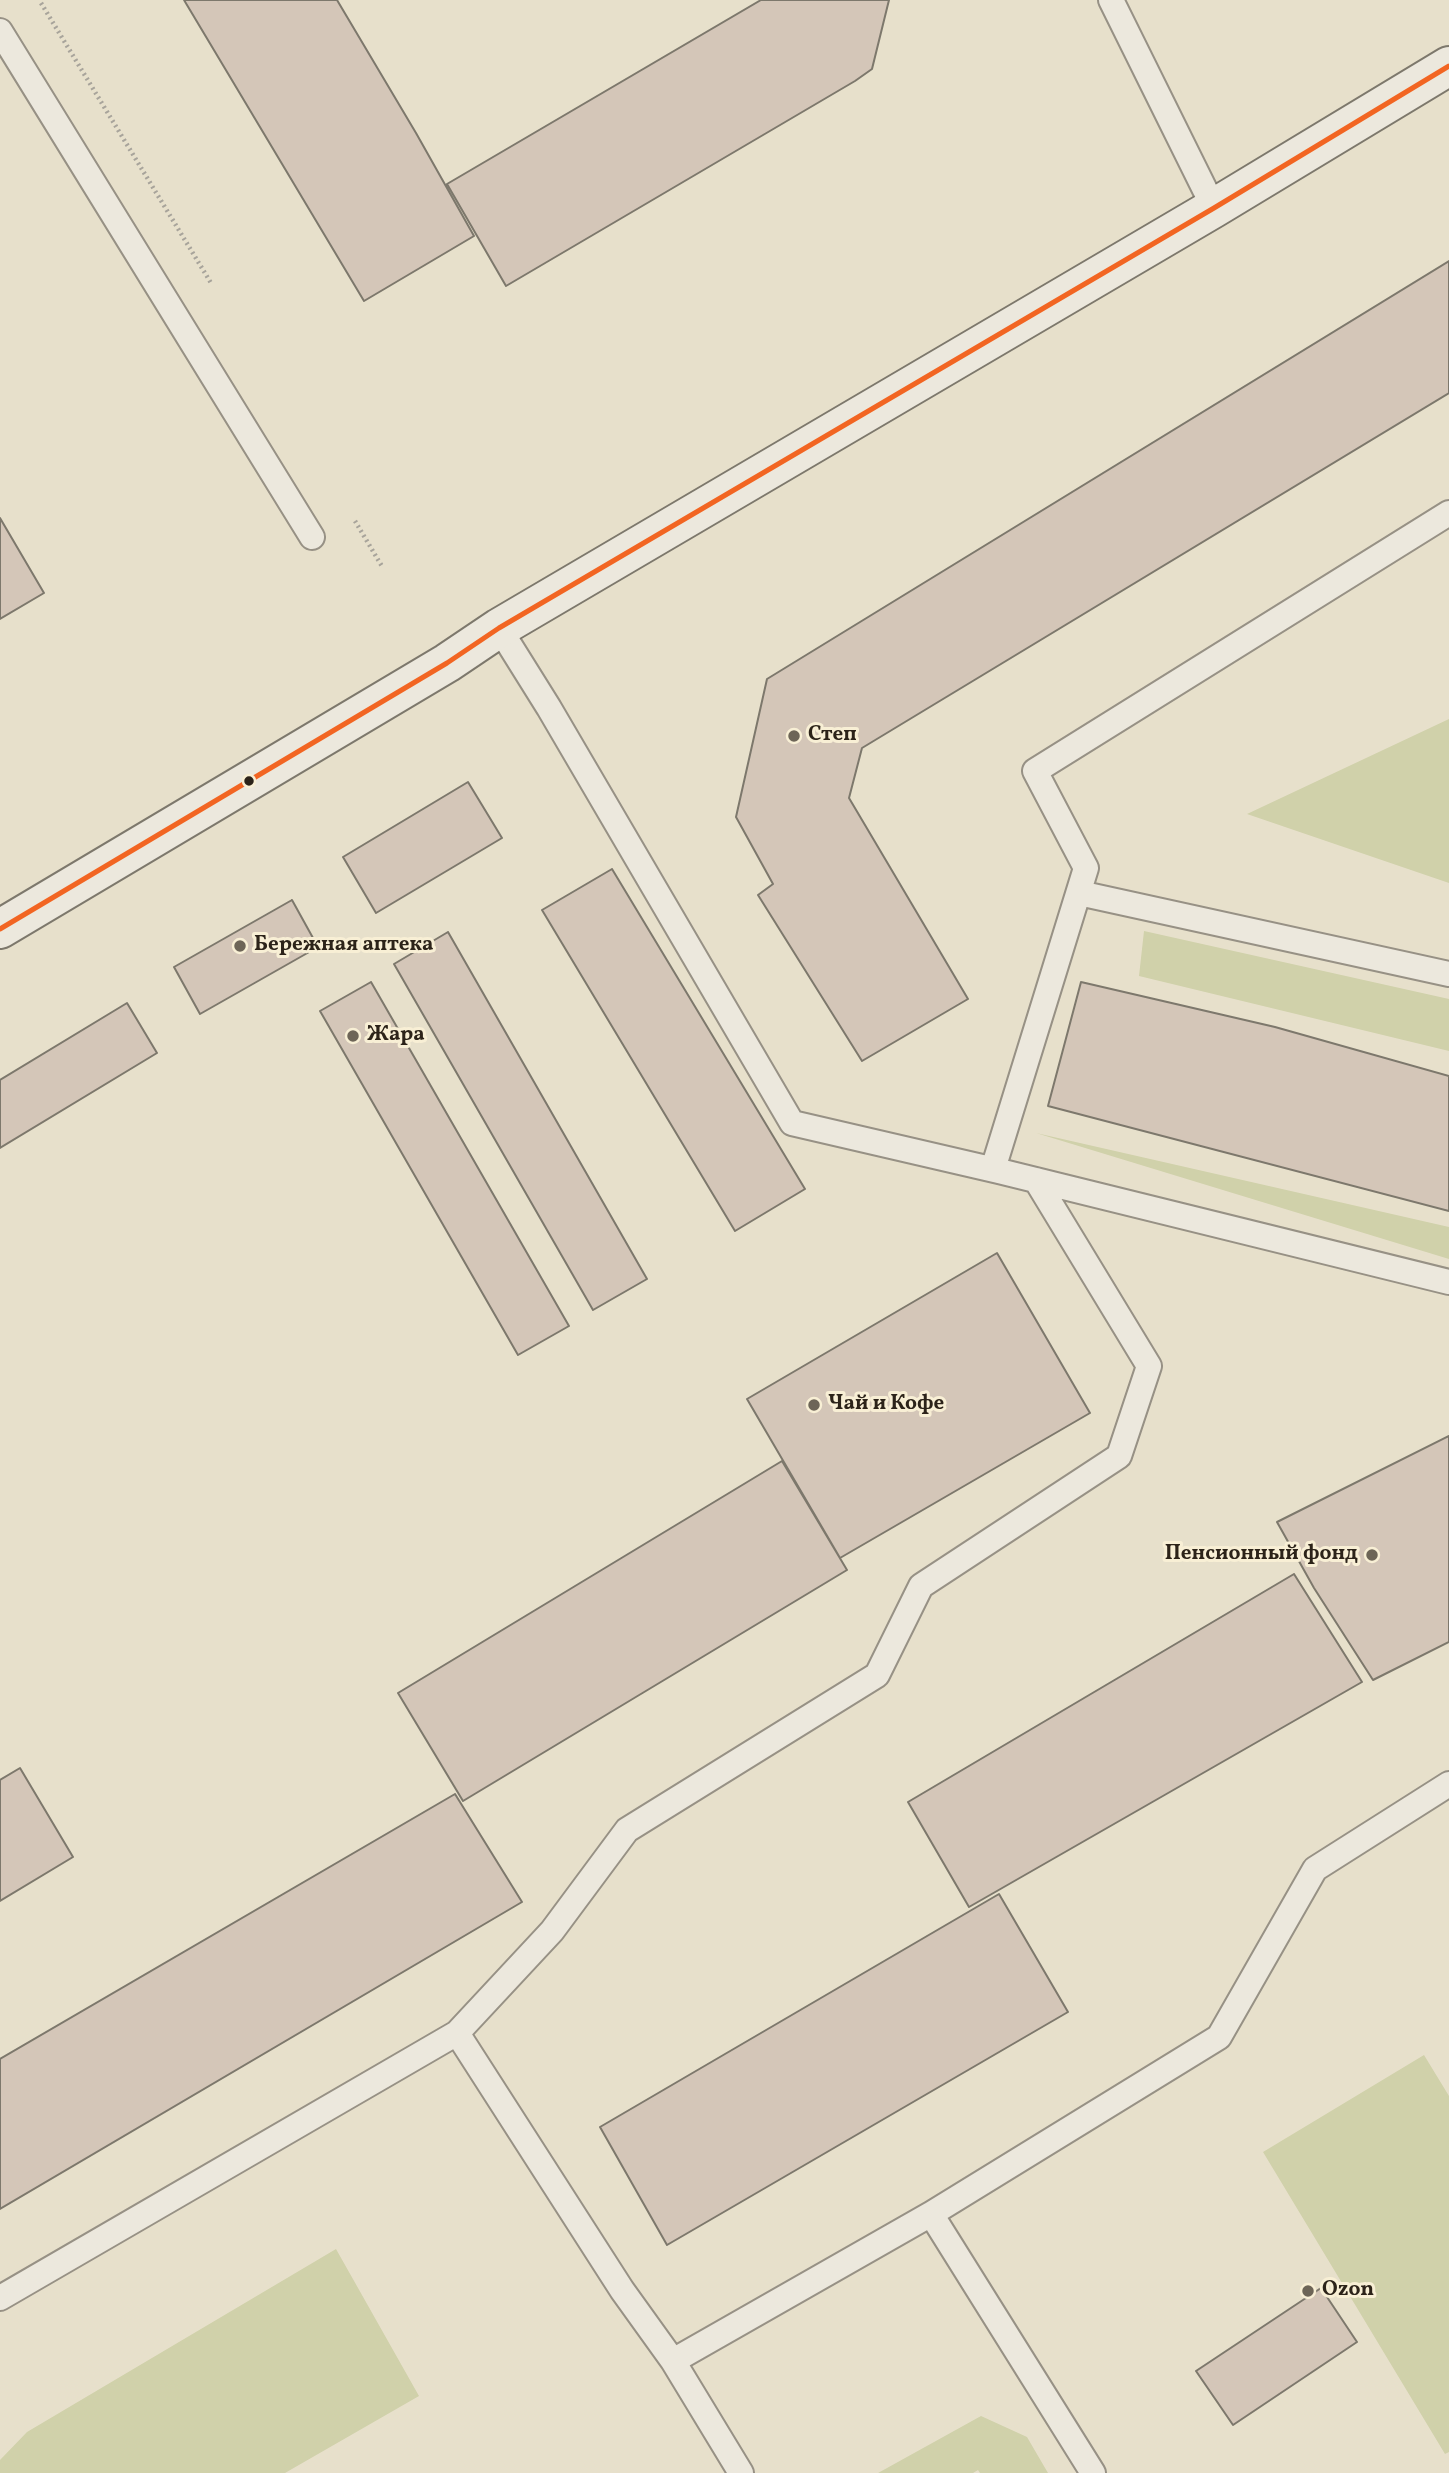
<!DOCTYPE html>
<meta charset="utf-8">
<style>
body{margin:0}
canvas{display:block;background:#e7e0cb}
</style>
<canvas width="1449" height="2473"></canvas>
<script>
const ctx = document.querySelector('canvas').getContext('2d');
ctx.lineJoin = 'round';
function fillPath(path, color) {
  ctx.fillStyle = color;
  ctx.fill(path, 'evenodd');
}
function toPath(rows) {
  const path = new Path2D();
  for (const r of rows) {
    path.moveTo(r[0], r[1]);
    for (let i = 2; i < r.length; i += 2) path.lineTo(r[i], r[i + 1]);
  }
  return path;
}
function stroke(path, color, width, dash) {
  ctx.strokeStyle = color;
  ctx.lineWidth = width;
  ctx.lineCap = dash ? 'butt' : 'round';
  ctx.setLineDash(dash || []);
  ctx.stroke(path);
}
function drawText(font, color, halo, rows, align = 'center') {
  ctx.font = font + ' Vollkorn,serif';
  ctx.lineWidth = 6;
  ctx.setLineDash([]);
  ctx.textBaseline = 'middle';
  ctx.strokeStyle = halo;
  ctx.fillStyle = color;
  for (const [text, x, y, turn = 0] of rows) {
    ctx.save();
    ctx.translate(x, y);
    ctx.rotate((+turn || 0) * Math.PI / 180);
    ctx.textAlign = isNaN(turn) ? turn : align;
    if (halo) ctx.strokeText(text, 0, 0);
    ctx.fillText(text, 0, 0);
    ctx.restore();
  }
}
const green = toPath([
 [1449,719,1449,883,1247,814],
 [1144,931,1449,999,1449,1051,1139,976],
 [1036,1133,1449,1227,1449,1259],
 [1424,2055,1449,2096,1449,2452,1445,2454,1263,2152],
 [336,2249,419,2396,285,2473,0,2473,0,2460,27,2432],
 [981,2416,1027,2437,1048,2473,980,2473,978,2470,973,2473,878,2473]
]);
const building = toPath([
 [184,0,337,0,416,133,474,236,364,301,184,0],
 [761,0,889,0,872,69,855,81,506,286,447,184,761,0],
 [1449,261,1449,393,862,748,849,798,968,999,862,1061,758,895,773,884,736,817,767,679,1449,261],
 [0,518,44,593,0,619,0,518],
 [468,782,502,838,376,913,343,857,468,782],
 [612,869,805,1189,735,1231,542,910,612,869],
 [292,900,318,947,200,1014,174,967,292,900],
 [448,932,647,1279,593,1310,394,964,448,932],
 [371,982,569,1326,518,1355,320,1011,371,982],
 [1081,982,1275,1027,1449,1076,1449,1211,1048,1106,1081,982],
 [127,1003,157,1053,0,1148,0,1080,127,1003],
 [997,1253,1090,1413,840,1558,747,1399,997,1253],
 [1449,1436,1449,1642,1373,1680,1314,1588,1277,1522,1449,1436],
 [782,1461,847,1570,463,1801,398,1693,782,1461],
 [1294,1574,1362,1682,969,1907,908,1802,1294,1574],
 [20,1768,73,1857,0,1901,0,1780,20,1768],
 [455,1794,522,1902,0,2209,0,2059,455,1794],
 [999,1894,1068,2012,667,2245,600,2127,999,1894],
 [1321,2288,1357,2342,1233,2425,1196,2371,1321,2288]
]);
const path = toPath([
 [41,3,211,283],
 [355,521,383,568]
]);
const service = toPath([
 [1111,0,1214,208],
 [0,31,312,537],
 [499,628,549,708,792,1123,999,1171,1449,1282],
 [1079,893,1449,974],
 [999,1171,993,1169,1086,868,1035,771,1449,513],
 [457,2033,622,2290,673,2361,741,2473],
 [931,2214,1219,2037,1315,1869,1449,1784],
 [0,2298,457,2033,552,1931,627,1830,877,1675,921,1586,1119,1456,1149,1366,1036,1180],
 [673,2361,931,2214,1093,2473]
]);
const secondary = toPath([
 [0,929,447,663,499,628,1214,208,1449,66]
]);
const bus1 = toPath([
 [0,929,447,663,499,628,1214,208,1449,66]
]);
const markers = [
 [794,736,7,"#6d6557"],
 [249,781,6,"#2c2319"],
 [240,946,7,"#6d6557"],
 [353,1036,7,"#6d6557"],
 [814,1405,7,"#6d6557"],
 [1372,1555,7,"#6d6557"],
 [1308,2291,7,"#6d6557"]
];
const poiNames = [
 ["Степ",808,736],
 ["Бережная аптека",254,946],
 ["Жара",367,1036],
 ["Чай и Кофе",828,1405],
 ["Пенсионный фонд",1358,1555,"right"],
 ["Ozon",1322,2291]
];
fillPath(green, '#d0d1aa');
fillPath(building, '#d4c6b8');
stroke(building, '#7d786c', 2);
stroke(service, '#979185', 28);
stroke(secondary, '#7d786c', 42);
stroke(path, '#a8a49b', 4.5, [2, 3.5]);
stroke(service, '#ece8dd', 24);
stroke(secondary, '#ece8dd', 38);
stroke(bus1, '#f26522', 5);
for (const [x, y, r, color] of markers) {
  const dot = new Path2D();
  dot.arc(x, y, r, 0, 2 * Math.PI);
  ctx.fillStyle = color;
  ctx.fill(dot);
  stroke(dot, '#f8efd5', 2.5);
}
drawText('bold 21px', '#2c2319', '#f8efd5', poiNames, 'left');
</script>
